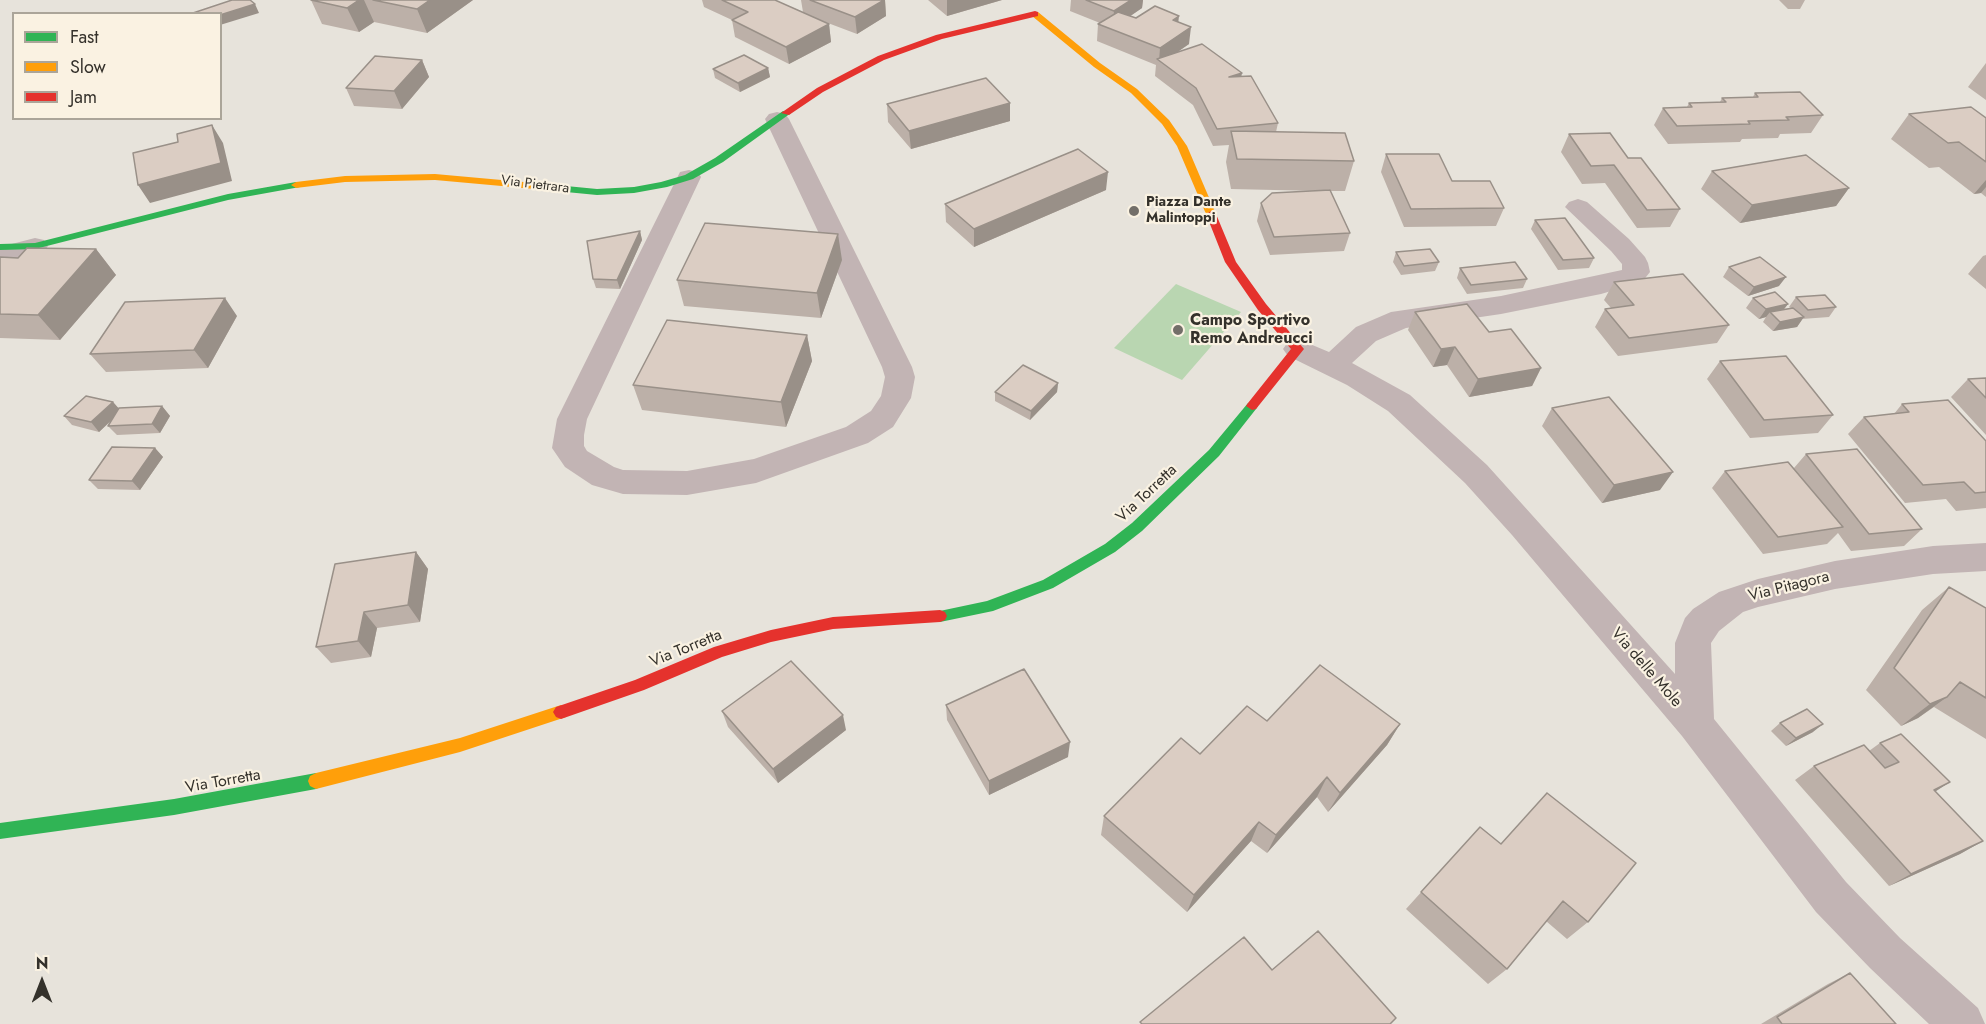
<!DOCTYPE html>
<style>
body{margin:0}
#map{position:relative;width:1986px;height:1024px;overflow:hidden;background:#e7e3db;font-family:Jost,sans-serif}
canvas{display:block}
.legend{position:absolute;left:12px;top:12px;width:210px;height:108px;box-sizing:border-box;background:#faf2e2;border:2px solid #aba599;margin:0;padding:8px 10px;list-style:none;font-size:18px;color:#34312b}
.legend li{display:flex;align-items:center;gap:12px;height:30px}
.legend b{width:30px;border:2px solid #aba599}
.north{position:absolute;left:12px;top:952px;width:60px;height:60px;-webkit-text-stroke:4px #faf2e2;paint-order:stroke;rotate:0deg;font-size:16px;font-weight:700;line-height:24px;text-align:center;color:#34312b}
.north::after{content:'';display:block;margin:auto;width:21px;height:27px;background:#34312b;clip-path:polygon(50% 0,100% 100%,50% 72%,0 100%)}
</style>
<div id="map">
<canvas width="1986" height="1024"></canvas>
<ul class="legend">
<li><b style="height:8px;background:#30b455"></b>Fast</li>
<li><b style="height:8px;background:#ff9f0a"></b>Slow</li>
<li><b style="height:8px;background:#e5322d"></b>Jam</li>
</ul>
<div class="north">N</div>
</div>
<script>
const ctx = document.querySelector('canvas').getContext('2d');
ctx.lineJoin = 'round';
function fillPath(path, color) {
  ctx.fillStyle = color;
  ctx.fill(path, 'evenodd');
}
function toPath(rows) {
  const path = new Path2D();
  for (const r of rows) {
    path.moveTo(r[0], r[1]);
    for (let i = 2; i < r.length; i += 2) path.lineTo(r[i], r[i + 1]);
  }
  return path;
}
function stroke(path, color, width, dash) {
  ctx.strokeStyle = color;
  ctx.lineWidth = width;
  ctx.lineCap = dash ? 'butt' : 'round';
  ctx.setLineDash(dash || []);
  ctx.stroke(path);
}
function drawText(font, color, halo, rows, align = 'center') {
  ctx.font = font + ' Jost,sans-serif';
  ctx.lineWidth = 4.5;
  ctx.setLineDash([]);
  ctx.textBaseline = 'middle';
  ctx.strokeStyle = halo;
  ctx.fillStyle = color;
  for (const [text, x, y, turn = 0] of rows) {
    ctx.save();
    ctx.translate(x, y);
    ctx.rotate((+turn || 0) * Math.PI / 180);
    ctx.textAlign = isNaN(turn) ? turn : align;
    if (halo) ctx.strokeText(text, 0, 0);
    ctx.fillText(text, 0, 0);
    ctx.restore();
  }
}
const green = toPath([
 [1176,284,1241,312,1182,380,1114,348]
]);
const street = toPath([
 [777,112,785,114,789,119,912,367,915,377,911,398,893,427,868,443,756,483,687,495,623,494,592,485,565,467,552,448,557,419,680,172,689,170,698,172,701,177,587,419,584,435,584,446,587,451,614,467,623,470,687,471,754,459,846,427,871,411,881,396,885,377,882,367,765,119,769,114,777,112],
 [1578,199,1587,202,1629,239,1645,257,1648,263,1650,272,1642,282,1601,294,1501,314,1406,328,1376,341,1352,363,1410,395,1487,465,1675,674,1675,643,1685,618,1693,609,1719,592,1758,579,1835,561,1933,546,1986,543,1986,571,1933,574,1835,589,1758,607,1743,612,1719,631,1711,643,1714,719,1846,882,1900,938,1978,1008,1985,1024,1929,1024,1870,968,1816,912,1682,736,1512,535,1465,483,1388,411,1347,385,1288,356,1283,349,1288,342,1298,339,1329,352,1356,327,1391,312,1501,296,1622,270,1622,264,1611,251,1565,207,1569,202,1578,199],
 [35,238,44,240,48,246,44,252,0,264,0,247,35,238]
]);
const fast = toPath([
 [783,111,791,113,723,162,693,179,667,187,634,193,597,195,535,189,530,186,535,183,597,189,634,187,661,182,685,175,715,158,783,111],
 [296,182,300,183,300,187,228,200,35,249,0,250,0,244,35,243,228,194,296,182],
 [1252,402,1258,406,1256,409,1219,456,1142,531,1115,552,1053,588,993,611,940,622,935,620,933,616,935,612,987,601,1043,580,1105,544,1132,523,1209,450,1248,403,1252,402],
 [316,773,322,776,324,781,322,786,316,789,174,815,0,839,0,823,174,799,316,773]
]);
const slow = toPath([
 [1032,12,1038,12,1100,63,1137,89,1169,120,1187,146,1216,214,1215,216,1207,216,1206,214,1177,146,1162,124,1131,93,1094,67,1032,16,1032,12],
 [435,174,535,183,540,186,535,189,435,180,345,182,296,188,291,185,296,182,345,176,435,174],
 [561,705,566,707,569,712,566,717,460,752,316,789,310,786,308,781,310,776,316,773,460,738,561,705]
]);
const jam = toPath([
 [1035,11,1038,12,1038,16,942,39,884,60,823,92,789,115,781,113,817,88,878,56,936,35,1035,11],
 [1211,211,1216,214,1236,262,1266,304,1304,349,1256,409,1252,410,1246,406,1248,403,1291,349,1258,310,1225,262,1206,214,1211,211],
 [940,610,945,612,947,616,945,620,940,622,833,629,771,642,722,657,644,690,561,719,556,717,553,712,556,707,635,680,714,647,771,630,833,617,940,610]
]);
const wall = toPath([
 [311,0,473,0,427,33,374,22,359,32,322,24],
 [702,0,775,0,803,12,801,0,885,0,886,16,857,34,812,17,829,24,831,42,789,64,735,37,732,20,704,7],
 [928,0,1002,0,947,16],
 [1071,0,1143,0,1142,8,1130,16,1136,18,1179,22,1189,44,1177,52,1241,76,1278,123,1276,132,1354,161,1345,191,1330,191,1350,233,1344,251,1270,255,1257,221,1261,203,1318,191,1231,189,1226,162,1229,145,1213,146,1193,105,1155,76,1156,65,1097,41,1098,24,1100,23,1070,11],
 [1779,0,1805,0,1800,9,1788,9],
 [422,60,429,77,402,109,354,106,346,88],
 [1986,63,1986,100,1968,87],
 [768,68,770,77,740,92,715,78,713,69],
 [1755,93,1823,115,1811,133,1780,134,1778,138,1742,139,1740,142,1668,144,1654,125,1663,108,1687,107,1689,103,1720,102,1722,98,1753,97],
 [1010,103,1010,121,911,149,888,122,887,104],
 [1909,114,1986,118,1986,197,1981,193,1974,194,1939,167,1929,168,1891,139],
 [1569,134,1628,158,1680,209,1670,227,1637,228,1605,183,1582,184,1561,152],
 [1386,154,1452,181,1504,208,1496,226,1404,227,1381,172],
 [1712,171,1849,188,1836,206,1740,223,1701,189],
 [1106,190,974,247,946,222,945,204],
 [1535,220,1594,258,1589,268,1558,270,1531,229],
 [640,231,642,240,620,289,596,288,593,279],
 [96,249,116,275,60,340,0,338,0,257,18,258],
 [1396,252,1439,262,1435,271,1401,275,1393,262],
 [1986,255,1986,289,1968,274,1983,256],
 [842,260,821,318,684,306,677,280],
 [1729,267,1779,286,1748,296,1723,277],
 [1460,268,1527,279,1523,288,1467,294,1457,278],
 [1614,282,1729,325,1717,343,1618,356,1595,327,1605,309,1611,308,1604,300],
 [1796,297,1836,307,1829,317,1802,319,1797,327,1773,331,1763,322,1766,317,1759,319,1746,308,1753,298,1788,304,1784,309,1791,308,1789,307],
 [1415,312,1489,332,1541,368,1532,386,1469,397,1447,365,1433,367,1408,330],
 [237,316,208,368,106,372,90,354],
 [807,335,812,361,786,427,642,410,633,385],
 [1720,361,1833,415,1818,433,1750,438,1707,379],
 [1986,378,1986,435,1951,397,1968,379],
 [1058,383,1057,392,1030,420,995,401,995,392],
 [113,402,119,409,162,406,170,416,160,433,117,435,108,426,112,420,99,432,72,425,64,416],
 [1902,404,1986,441,1986,508,1956,511,1946,499,1905,503,1848,434,1864,417,1894,414],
 [1552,408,1660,490,1602,503,1542,426],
 [155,448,163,457,140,490,98,489,89,480],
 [1806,454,1922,529,1904,546,1851,551,1838,533,1827,544,1763,554,1712,488,1725,471,1794,468],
 [416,552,428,569,420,622,377,628,371,657,331,663,316,647],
 [1949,587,1986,608,1986,739,1934,707,1918,718,1901,726,1866,690,1922,610],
 [946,705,1068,757,989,795,947,720],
 [722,711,846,730,778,783,728,727],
 [1267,721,1400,724,1387,745,1328,812,1317,797,1267,853,1251,841,1187,912,1101,835,1104,816,1200,754],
 [1780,723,1813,732,1786,746,1771,731],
 [1880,743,1935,792,1983,841,1960,854,1889,886,1795,780,1814,766,1869,751],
 [1480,827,1588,922,1567,939,1546,921,1507,969,1488,984,1406,909],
 [1850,973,1896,1024,1761,1024,1828,984]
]);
const shadedWall = toPath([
 [359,0,364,0,374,22,359,32,347,8],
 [430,0,473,0,427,33,417,9],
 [884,0,885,0,886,16,857,34,855,17],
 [947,0,1002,0,947,16],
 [1131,0,1143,0,1142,8,1113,28,1114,11],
 [255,4,259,13,220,25,220,15],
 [1179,16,1177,33,1173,20],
 [829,24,831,42,789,64,786,47],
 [1191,27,1189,44,1162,63,1159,61,1160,48],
 [422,60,429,77,402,109,394,91],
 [768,68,770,77,740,92,738,83],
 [1242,73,1239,90,1229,77],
 [1010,103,1010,121,911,149,909,131],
 [212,125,223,143,232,181,150,203,138,185],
 [1108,172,1106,190,974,247,974,229],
 [1986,180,1986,187,1981,193,1974,194],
 [1849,188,1836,206,1740,223,1752,205],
 [640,231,642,240,620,289,617,280],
 [838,234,842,260,821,318,817,293],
 [96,249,116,275,60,340,38,315],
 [1786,277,1779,286,1748,296,1754,287],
 [225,298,237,316,208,368,194,350],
 [1788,304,1781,313,1770,312,1766,317,1759,319,1766,309],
 [1804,317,1797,327,1773,331,1780,322],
 [807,335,812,361,786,427,781,402],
 [1455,347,1447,365,1433,367,1441,349],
 [1541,368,1532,386,1469,397,1478,379],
 [1058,383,1057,392,1030,420,1031,411],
 [113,402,121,411,99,432,91,422],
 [162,406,170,416,160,433,152,424],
 [155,448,163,457,140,490,132,481],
 [1673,472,1660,490,1602,503,1614,485],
 [416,552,428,569,420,622,408,605],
 [364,612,377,628,371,657,358,641],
 [1947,697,1918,718,1901,726,1930,704],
 [843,715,846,730,778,783,773,769],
 [1400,724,1387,745,1328,812,1340,793],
 [1823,724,1813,732,1786,746,1796,738],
 [1070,742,1068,757,989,795,989,781],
 [1327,777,1317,797,1267,853,1276,835],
 [1950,782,1927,797,1934,790],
 [1259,822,1251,841,1187,912,1194,895],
 [1983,841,1960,854,1889,886,1911,874]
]);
const building = toPath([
 [232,0,250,0,255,4,220,15,220,14,190,14,232,0],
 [311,0,359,0,347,8,311,0],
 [373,0,430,0,417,9,373,0],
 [722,0,775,0,829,24,786,47,732,20,748,12,722,0],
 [810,0,884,0,855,17,810,0],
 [1086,0,1131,0,1114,11,1086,0],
 [1155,6,1179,16,1173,20,1191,27,1160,48,1098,24,1118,12,1136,18,1155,6],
 [1202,44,1242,73,1229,77,1251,76,1278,123,1217,129,1196,88,1157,59,1202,44],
 [744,55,768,68,738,83,713,69,744,55],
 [375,56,422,60,394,91,346,88,375,56],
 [986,78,1010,103,909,131,887,104,986,78],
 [1800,92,1823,115,1786,117,1789,120,1748,121,1750,124,1677,126,1663,108,1692,107,1689,103,1726,102,1722,98,1758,97,1755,93,1800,92],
 [1971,107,1986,118,1986,162,1959,142,1948,143,1909,114,1971,107],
 [212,125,221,163,138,185,133,153,178,142,177,134,212,125],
 [1231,131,1345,133,1354,161,1237,159,1231,131],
 [1610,133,1628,158,1641,158,1680,209,1647,210,1614,165,1591,166,1569,134,1610,133],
 [1078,149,1108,172,974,229,945,204,1078,149],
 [1386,154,1439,154,1452,181,1490,181,1504,208,1411,209,1386,154],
 [1806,155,1849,188,1752,205,1712,171,1806,155],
 [1330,190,1350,233,1274,237,1261,203,1272,193,1330,190],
 [1565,218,1594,258,1563,260,1535,220,1565,218],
 [705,223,838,234,817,293,677,280,705,223],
 [640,231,617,280,593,279,587,241,640,231],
 [27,248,96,249,38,315,0,314,0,257,18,258,27,248],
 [1430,249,1439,262,1404,266,1396,252,1430,249],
 [1760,257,1786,277,1754,287,1729,267,1760,257],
 [1515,262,1527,279,1471,285,1460,268,1515,262],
 [1683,274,1729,325,1629,338,1605,309,1634,305,1614,282,1683,274],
 [1775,292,1788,304,1766,309,1753,298,1775,292],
 [1825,295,1836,307,1808,310,1796,297,1825,295],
 [225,298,194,350,90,354,125,302,225,298],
 [1467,304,1489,332,1511,329,1541,368,1478,379,1455,347,1441,349,1415,312,1467,304],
 [1793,308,1804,317,1780,322,1770,312,1793,308],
 [667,320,807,335,781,402,633,385,667,320],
 [1786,356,1833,415,1764,420,1720,361,1786,356],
 [1023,365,1058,383,1031,411,995,392,1023,365],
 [1986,378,1986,398,1968,379,1986,378],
 [86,396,113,402,91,422,64,416,86,396],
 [1609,397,1673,472,1614,485,1552,408,1609,397],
 [1948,400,1986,441,1986,492,1975,493,1964,482,1923,485,1864,417,1909,412,1902,404,1948,400],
 [162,406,152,424,108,426,119,408,162,406],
 [112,447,155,448,132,481,89,480,112,447],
 [1857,449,1922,529,1869,534,1806,454,1857,449],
 [1788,462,1843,527,1778,537,1725,471,1788,462],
 [416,552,408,605,364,612,358,641,316,647,335,564,416,552],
 [1949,587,1986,608,1986,698,1960,682,1947,697,1930,704,1894,668,1949,587],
 [791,661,843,715,773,769,722,711,791,661],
 [1320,665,1400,724,1340,793,1327,777,1276,835,1259,822,1194,895,1104,816,1181,738,1200,754,1247,706,1267,721,1320,665],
 [1024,669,1070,742,989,781,946,705,1024,669],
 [1807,709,1823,724,1796,738,1780,723,1807,709],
 [1901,734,1950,782,1934,790,1983,841,1911,874,1814,766,1864,745,1885,768,1899,762,1880,743,1901,734],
 [1547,793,1636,863,1588,922,1563,901,1507,969,1421,892,1480,827,1501,844,1547,793],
 [1318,931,1396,1018,1390,1024,1142,1024,1140,1022,1244,937,1272,970,1318,931],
 [1850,973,1896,1024,1782,1024,1777,1017,1850,973]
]);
const markers = [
 [1134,211,6,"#736f69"],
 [1178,330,6,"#736f69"]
];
const farStreetnames = [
 ["Via Pietrara",535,185,7]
];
const farPoinames = [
 ["Piazza Dante",1146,203],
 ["Malintoppi",1146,219]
];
const poiNames = [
 ["Campo Sportivo",1190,321],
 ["Remo Andreucci",1190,339]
];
const streetNames = [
 ["Via Torretta",1147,494,-43],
 ["Via Pitagora",1789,587,-14],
 ["Via Torretta",686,649,-22],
 ["Via delle Mole",1646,668,49],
 ["Via Torretta",223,782,-10]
];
fillPath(green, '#b9d6b1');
fillPath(street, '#c2b4b4');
fillPath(fast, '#30b455');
fillPath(slow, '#ff9f0a');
fillPath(jam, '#e5322d');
fillPath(wall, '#bcb0a8');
fillPath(shadedWall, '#999088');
fillPath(building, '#dbcdc3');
stroke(building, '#999088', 1.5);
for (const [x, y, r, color] of markers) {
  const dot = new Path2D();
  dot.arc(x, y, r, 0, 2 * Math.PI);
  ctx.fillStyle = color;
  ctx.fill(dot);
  stroke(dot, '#faf2e2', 2);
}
drawText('14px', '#34312b', '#faf2e2', farStreetnames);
drawText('bold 14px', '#34312b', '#faf2e2', farPoinames, 'left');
drawText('bold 16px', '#34312b', '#faf2e2', poiNames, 'left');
drawText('16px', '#34312b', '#faf2e2', streetNames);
</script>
